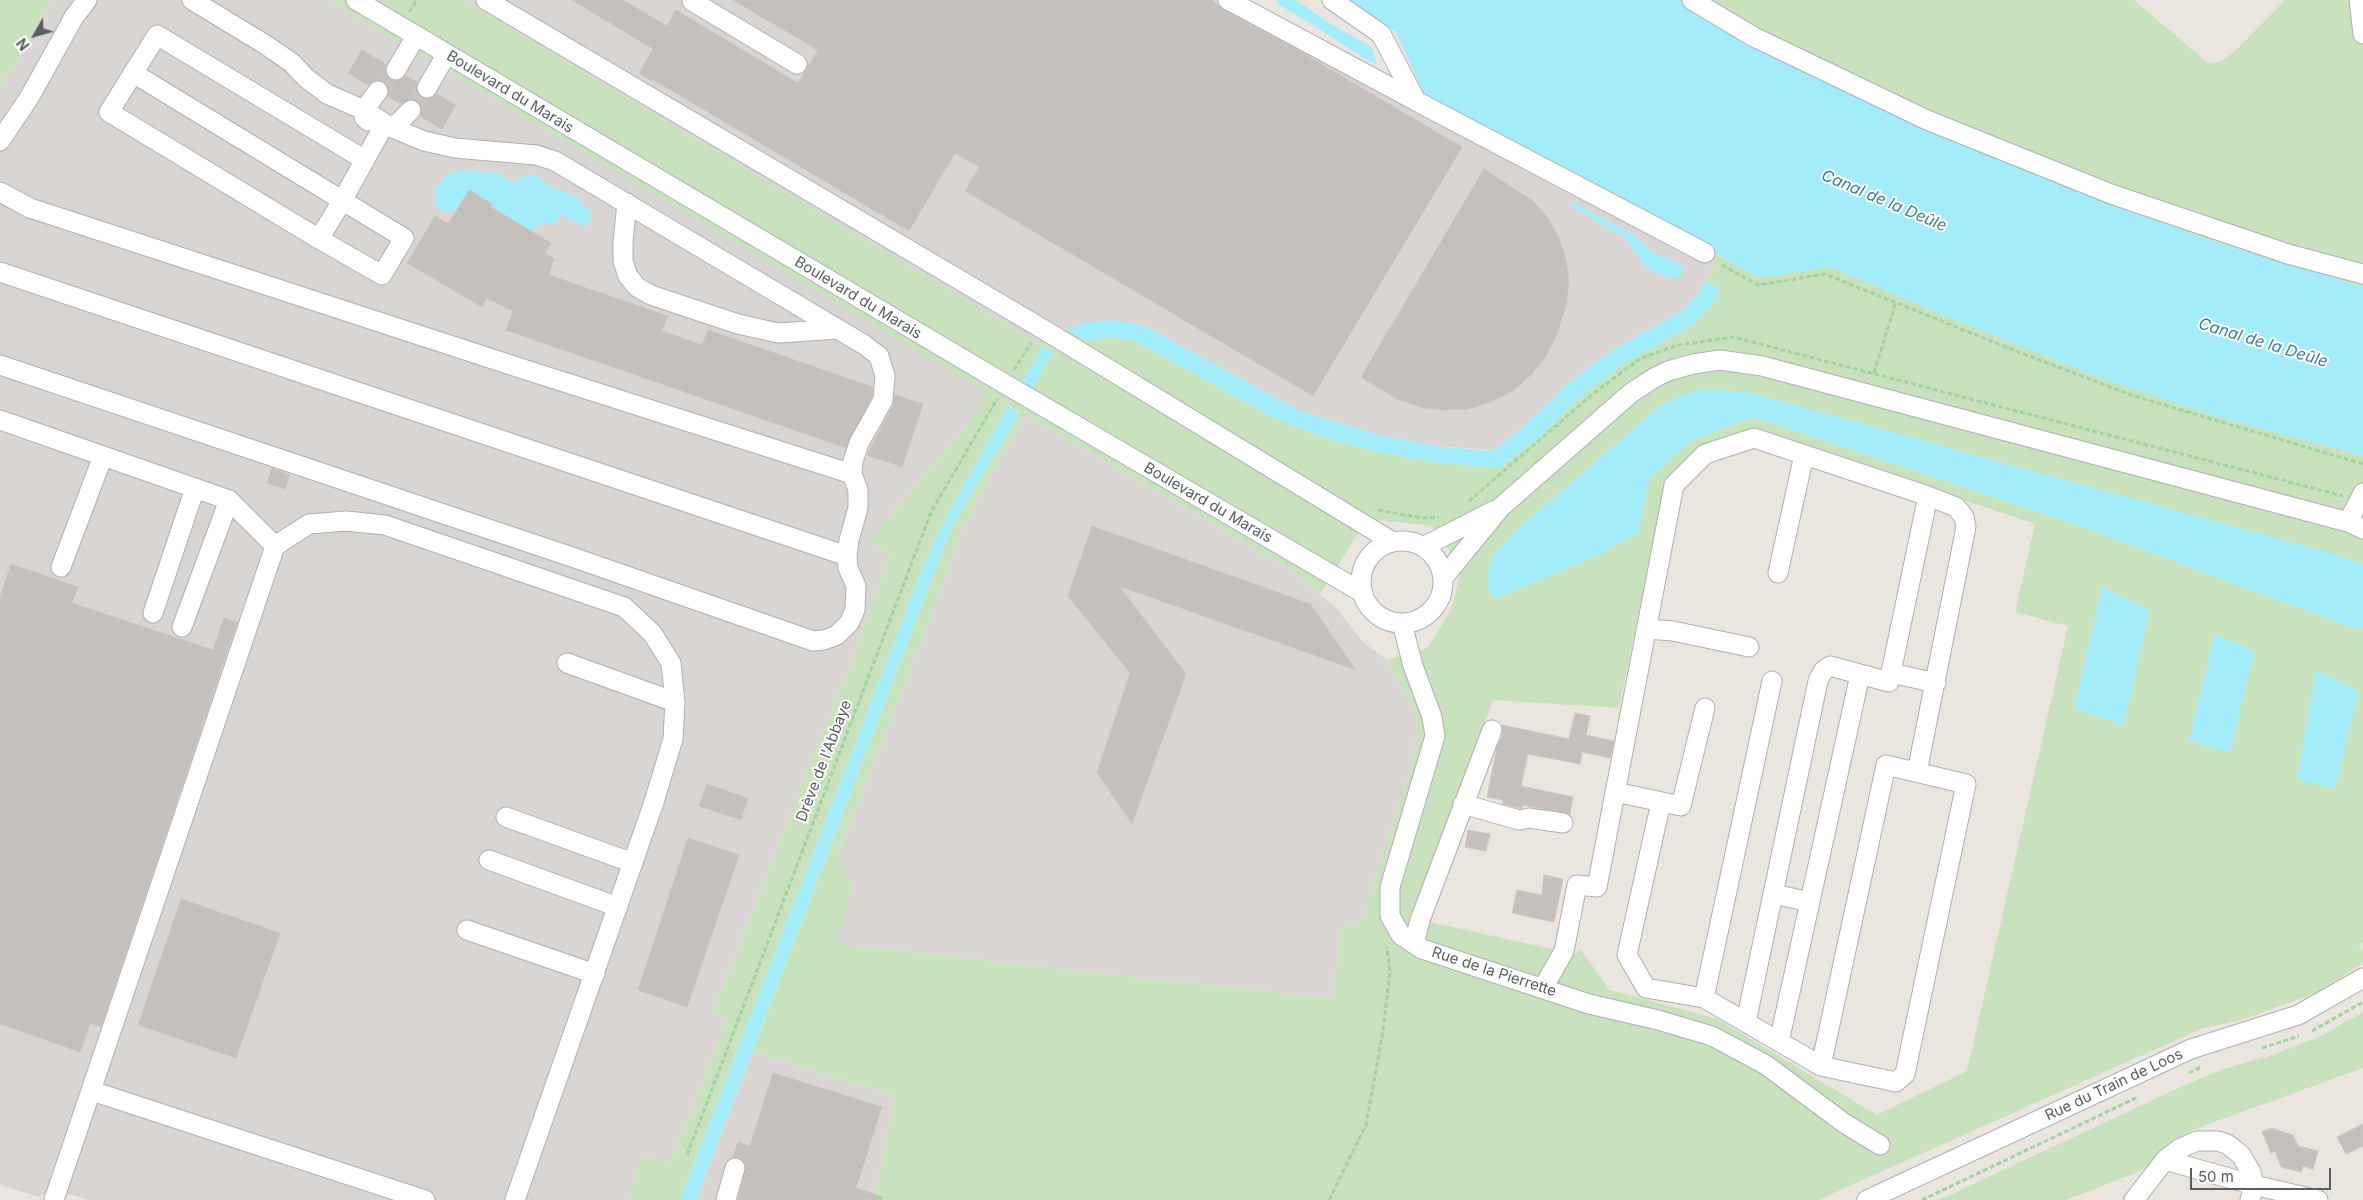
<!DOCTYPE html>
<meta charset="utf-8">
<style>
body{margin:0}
#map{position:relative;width:2363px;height:1200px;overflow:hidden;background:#ebe5e0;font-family:Inter,sans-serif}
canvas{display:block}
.north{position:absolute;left:10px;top:10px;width:50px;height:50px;-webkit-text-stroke:4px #fff;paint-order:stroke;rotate:232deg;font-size:14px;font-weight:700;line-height:20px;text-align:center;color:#595e60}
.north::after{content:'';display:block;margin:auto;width:18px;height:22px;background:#595e60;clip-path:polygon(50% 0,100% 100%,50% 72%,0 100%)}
.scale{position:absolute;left:2190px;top:1168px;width:141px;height:22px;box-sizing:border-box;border:2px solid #595e60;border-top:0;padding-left:6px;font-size:15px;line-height:18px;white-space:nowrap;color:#595e60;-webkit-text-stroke:4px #fff;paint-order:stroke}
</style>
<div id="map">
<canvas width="2363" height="1200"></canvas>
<div class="north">N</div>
<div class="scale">50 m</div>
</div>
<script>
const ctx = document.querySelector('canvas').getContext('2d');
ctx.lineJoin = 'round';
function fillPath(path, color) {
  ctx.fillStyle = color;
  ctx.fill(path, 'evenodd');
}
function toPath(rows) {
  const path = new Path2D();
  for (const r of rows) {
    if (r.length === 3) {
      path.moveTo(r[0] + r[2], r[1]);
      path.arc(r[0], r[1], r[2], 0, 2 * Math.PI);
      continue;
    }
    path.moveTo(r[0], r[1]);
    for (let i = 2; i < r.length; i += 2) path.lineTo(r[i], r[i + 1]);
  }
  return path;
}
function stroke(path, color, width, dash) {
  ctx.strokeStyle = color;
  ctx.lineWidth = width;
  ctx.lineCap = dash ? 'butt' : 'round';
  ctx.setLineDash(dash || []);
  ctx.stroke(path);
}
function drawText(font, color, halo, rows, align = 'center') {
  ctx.font = font + ' Inter,sans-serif';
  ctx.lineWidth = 4;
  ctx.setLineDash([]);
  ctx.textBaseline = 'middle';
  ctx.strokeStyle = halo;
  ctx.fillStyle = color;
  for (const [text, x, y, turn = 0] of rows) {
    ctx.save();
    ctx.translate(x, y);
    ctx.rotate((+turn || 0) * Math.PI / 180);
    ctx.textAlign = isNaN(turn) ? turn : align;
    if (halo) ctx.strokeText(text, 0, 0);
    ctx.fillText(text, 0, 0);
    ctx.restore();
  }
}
const industrial = toPath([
 [51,0,328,0,986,392,964,429,889,516,871,544,890,554,851,661,712,1012,727,1018,670,1163,643,1155,628,1200,89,1200,74,1195,46,1194,38,1197,0,1185,0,89],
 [463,0,1250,0,1311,36,1718,256,1699,292,1683,310,1612,350,1565,386,1525,425,1494,450,1437,446,1379,435,1298,410,1143,325,1089,322,1067,329,1043,346],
 [1025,415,1294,572,1337,609,1363,642,1387,660,1417,717,1415,754,1360,924,1341,928,1333,998,1105,974,834,943,852,887,838,853,930,621,962,529],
 [753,1051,895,1096,874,1200,696,1200]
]);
const green = toPath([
 [0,0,51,0,0,89],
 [328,0,463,0,1043,346,1067,329,1086,341,1110,337,1135,341,1268,415,1321,437,1378,452,1432,462,1499,468,1538,438,1574,402,1622,365,1654,345,1720,289,1705,281,1718,256,1759,277,1831,267,1950,318,2101,378,2219,417,2363,456,2363,942,2359,946,2363,952,2363,963,2316,993,2241,1020,2201,1029,1818,1200,874,1200,895,1096,753,1051,952,526,1020,413,1022,413,1001,401,1008,406,945,519,921,572,680,1200,628,1200,643,1155,670,1163,727,1018,712,1013,851,661,890,554,870,543,889,516,964,429,985,392],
 [1025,415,1294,572,1320,594,1367,519,1431,526,1462,567,1451,610,1428,647,1387,660,1417,717,1415,754,1360,924,1341,928,1333,998,1105,974,835,943,852,887,838,852,930,621,962,529],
 [1755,431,2035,524,2015,612,2068,626,1967,1071,1877,1115,1717,1019,1610,990,1581,950,1575,954,1412,918,1493,700,1619,708,1667,478,1702,448],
 [1676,0,2134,0,2208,63,2220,62,2233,53,2285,0,2363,0,2363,287,2209,240,2059,184,1946,138,1836,87],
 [2363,1012,2363,1068,2192,1130,2141,1171,2066,1200,1939,1200,2187,1084,2223,1069,2273,1055,2321,1036]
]);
const water = toPath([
 [1278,0,1296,0,1334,26,1372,47,1377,65,1364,58,1313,25,1276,3],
 [1347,0,1676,0,1836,87,1946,138,2059,184,2209,240,2363,287,2363,456,2219,417,2101,378,1950,318,1831,267,1759,277,1426,98,1396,32],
 [459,170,499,173,512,184,523,176,534,174,550,186,579,198,581,204,591,211,591,219,586,227,562,215,554,224,538,225,532,232,491,207,492,204,469,190,456,211,447,212,441,210,434,204,436,187,446,176],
 [1573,202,1632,234,1655,254,1681,264,1683,272,1679,278,1670,278,1656,273,1645,266,1625,238,1576,209,1571,204],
 [1705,281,1720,289,1713,303,1693,324,1622,365,1574,402,1538,438,1499,468,1432,462,1378,452,1321,437,1268,415,1135,341,1110,337,1086,341,1067,329,1089,322,1112,320,1143,325,1298,410,1379,435,1437,446,1487,451,1494,450,1525,425,1565,386,1612,350,1683,310,1699,292],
 [1043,346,1053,352,1032,389,1021,383],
 [1703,390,1724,390,1751,393,2348,558,2363,566,2363,629,2351,627,2277,600,2080,526,1754,417,1694,439,1649,478,1638,532,1632,536,1597,556,1506,594,1497,597,1491,596,1487,585,1489,567,1493,556,1512,534,1656,409,1681,395],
 [1008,406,1020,413,952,526,696,1200,680,1200,921,572,945,519],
 [2102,586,2149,611,2124,725,2074,709],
 [2215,634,2254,651,2230,753,2189,741],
 [2316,670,2358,691,2335,789,2297,780]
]);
const building = toPath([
 [572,0,623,0,667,26,676,10,798,83,818,50,733,0,1213,0,1223,10,1294,48,1462,147,1313,396,965,191,979,167,955,153,909,231,652,79,652,81,639,73,653,49,572,0],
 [362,50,386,64,385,70,390,79,396,81,406,76,417,82,416,88,421,97,428,99,437,94,456,105,442,129,420,116,422,108,419,102,409,99,401,104,388,97,388,87,384,82,374,81,368,85,348,73,362,50],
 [1484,169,1533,201,1548,218,1559,238,1566,260,1569,282,1566,305,1557,334,1546,356,1531,375,1513,391,1491,402,1468,409,1444,410,1420,407,1397,399,1361,377,1484,169],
 [469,190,492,204,491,207,551,243,545,253,554,258,549,275,668,316,662,331,702,345,708,330,873,387,872,397,846,448,506,330,513,311,487,298,482,307,407,263,435,216,448,224,469,190],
 [895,395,923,404,902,467,867,455,893,405,895,395],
 [272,468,290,475,285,489,267,483,272,468],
 [1092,526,1310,604,1356,670,1119,586,1186,674,1132,824,1097,772,1130,673,1068,596,1092,526],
 [11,564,78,587,72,603,213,650,224,618,237,622,101,1027,90,1023,80,1052,0,1024,0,597,11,564],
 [1575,713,1590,716,1586,735,1614,741,1610,758,1582,752,1580,764,1528,754,1521,786,1573,797,1570,814,1523,805,1522,808,1519,808,1503,804,1503,800,1487,797,1497,747,1503,734,1502,725,1569,739,1575,713],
 [707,784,748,798,741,820,699,806,707,784],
 [1468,830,1490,834,1486,851,1465,847,1468,830],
 [688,838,739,855,687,1007,638,990,688,838],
 [1544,875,1563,879,1554,922,1512,913,1517,890,1542,895,1544,875],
 [181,899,280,933,236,1058,138,1025,181,899],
 [773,1073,882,1107,856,1188,883,1197,882,1200,738,1200,746,1166,743,1160,733,1157,738,1142,750,1146,773,1073],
 [2363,1124,2363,1146,2346,1154,2337,1137,2363,1124],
 [2271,1128,2293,1135,2298,1146,2318,1151,2313,1169,2303,1166,2301,1172,2281,1167,2275,1151,2271,1153,2262,1132,2271,1128]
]);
const minorTunnel = toPath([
 [378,91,396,70],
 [411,110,427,88]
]);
const path = toPath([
 [409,12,417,0],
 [1722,265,1758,285,1825,274,2011,349,2134,396,2363,464],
 [1014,370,1031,343],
 [1874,373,1896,301],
 [1469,501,1594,393,1641,358,1679,345,1733,337,2343,496],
 [1378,510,1423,518,1439,517],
 [2312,1031,2363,1002],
 [2262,1048,2299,1036],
 [2189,1073,2201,1067],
 [687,1155,931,512,997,399],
 [1329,1200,1366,1125,1383,1031,1390,971,1387,947],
 [1922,1200,2138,1097]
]);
const minor = toPath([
 [356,0,1005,384,1363,593],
 [486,0,1041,328,1393,542],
 [1228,0,1416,101],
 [1332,0,1381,34,1416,101,1705,253],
 [1692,0,1754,37,1927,120,2111,194,2288,254,2363,274],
 [2359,0,2363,34],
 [692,1,797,64],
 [396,70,416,36],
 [133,73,404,238,382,275,319,239],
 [427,88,446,55],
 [368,121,364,117,364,110,378,91],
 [0,141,29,98,74,17,87,0],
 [365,160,157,35,109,112,319,239,342,201,382,129,397,124,411,110],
 [0,192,30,208,520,368,852,474],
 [627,203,623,242,623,261,628,276,637,287,651,295,738,324,778,333,838,329],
 [0,272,847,556],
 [0,365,575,558,813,641,824,640,837,635,849,623,855,610,856,586,848,568,847,556,849,540,858,508,858,490,852,474,853,461,859,443,883,400,885,376,879,356,863,344,555,161,536,155,455,148,424,141,390,127,364,110,327,94,305,77,292,63,266,45,192,0],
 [0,420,229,500,275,546,54,1200],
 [2348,522,2363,493],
 [1402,582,41],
 [275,546,309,524,346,521,385,525,624,607,652,633,671,663,675,702],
 [1423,547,1493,511],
 [61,567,103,456],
 [1778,573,1804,455],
 [1443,578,1501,507,1631,393,1654,378,1668,371,1693,364,1720,360,1762,366,2348,522,2363,529],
 [153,613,195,488],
 [1402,623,1413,666,1432,717,1435,736,1390,887,1390,916,1401,935,1422,949,1589,1004,1658,1020,1712,1036,1766,1065,1844,1123,1880,1145],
 [182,627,229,500],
 [1647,629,1673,631,1749,647],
 [1891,673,1936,683],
 [1615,792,1681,806,1705,708],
 [1661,802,1627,955,1646,988,1704,998,1821,1066,1896,1082,1905,1074,1966,784,1886,765,1821,1066],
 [1463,804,1519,820,1529,818,1563,823],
 [506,817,633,863],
 [489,860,618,907],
 [1774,894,1810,902],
 [467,930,595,974],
 [1414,943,1420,920,1492,730],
 [1543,988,1564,951,1577,885,1597,887,1674,485,1705,454,1754,438,1928,496],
 [1704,998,1772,681],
 [1746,1022,1818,681,1823,671,1830,666,1889,682,1928,496,1956,507,1964,517,1966,527,1917,772],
 [1779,1042,1860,675],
 [92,1091,425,1200],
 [515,1200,654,802,673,739,675,702,567,663],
 [726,1200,735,1168],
 [1867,1200,2191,1049,2298,1015,2363,978],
 [2134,1200,2165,1160],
 [2250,1200,2254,1185,2251,1172,2241,1155,2227,1144,2218,1141,2197,1141,2179,1149,2165,1160,2254,1185,2318,1200]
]);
const streetNames = [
 ["Boulevard du Marais",510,92,31],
 ["Boulevard du Marais",858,298,31],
 ["Boulevard du Marais",1208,503,30],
 ["Drève de l'Abbaye",824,761,-69],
 ["Rue de la Pierrette",1494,972,18],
 ["Rue du Train de Loos",2114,1085,-25]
];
const waterNames = [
 ["Canal de la Deûle",1884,201,23],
 ["Canal de la Deûle",2263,343,17]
];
fillPath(industrial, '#d9d5d3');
fillPath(green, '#c8e2bd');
fillPath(water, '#a2edf9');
fillPath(building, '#c6c0bd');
stroke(building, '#cfc5bf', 1);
stroke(minorTunnel, '#c6c3c0', 19, [19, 9]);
stroke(minor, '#acb0b2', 21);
stroke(path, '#a3d3a1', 3, [5, 2.5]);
stroke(minor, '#fff', 19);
drawText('15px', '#595e60', '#fff', streetNames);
drawText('italic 16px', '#3a7d90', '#fff', waterNames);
</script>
